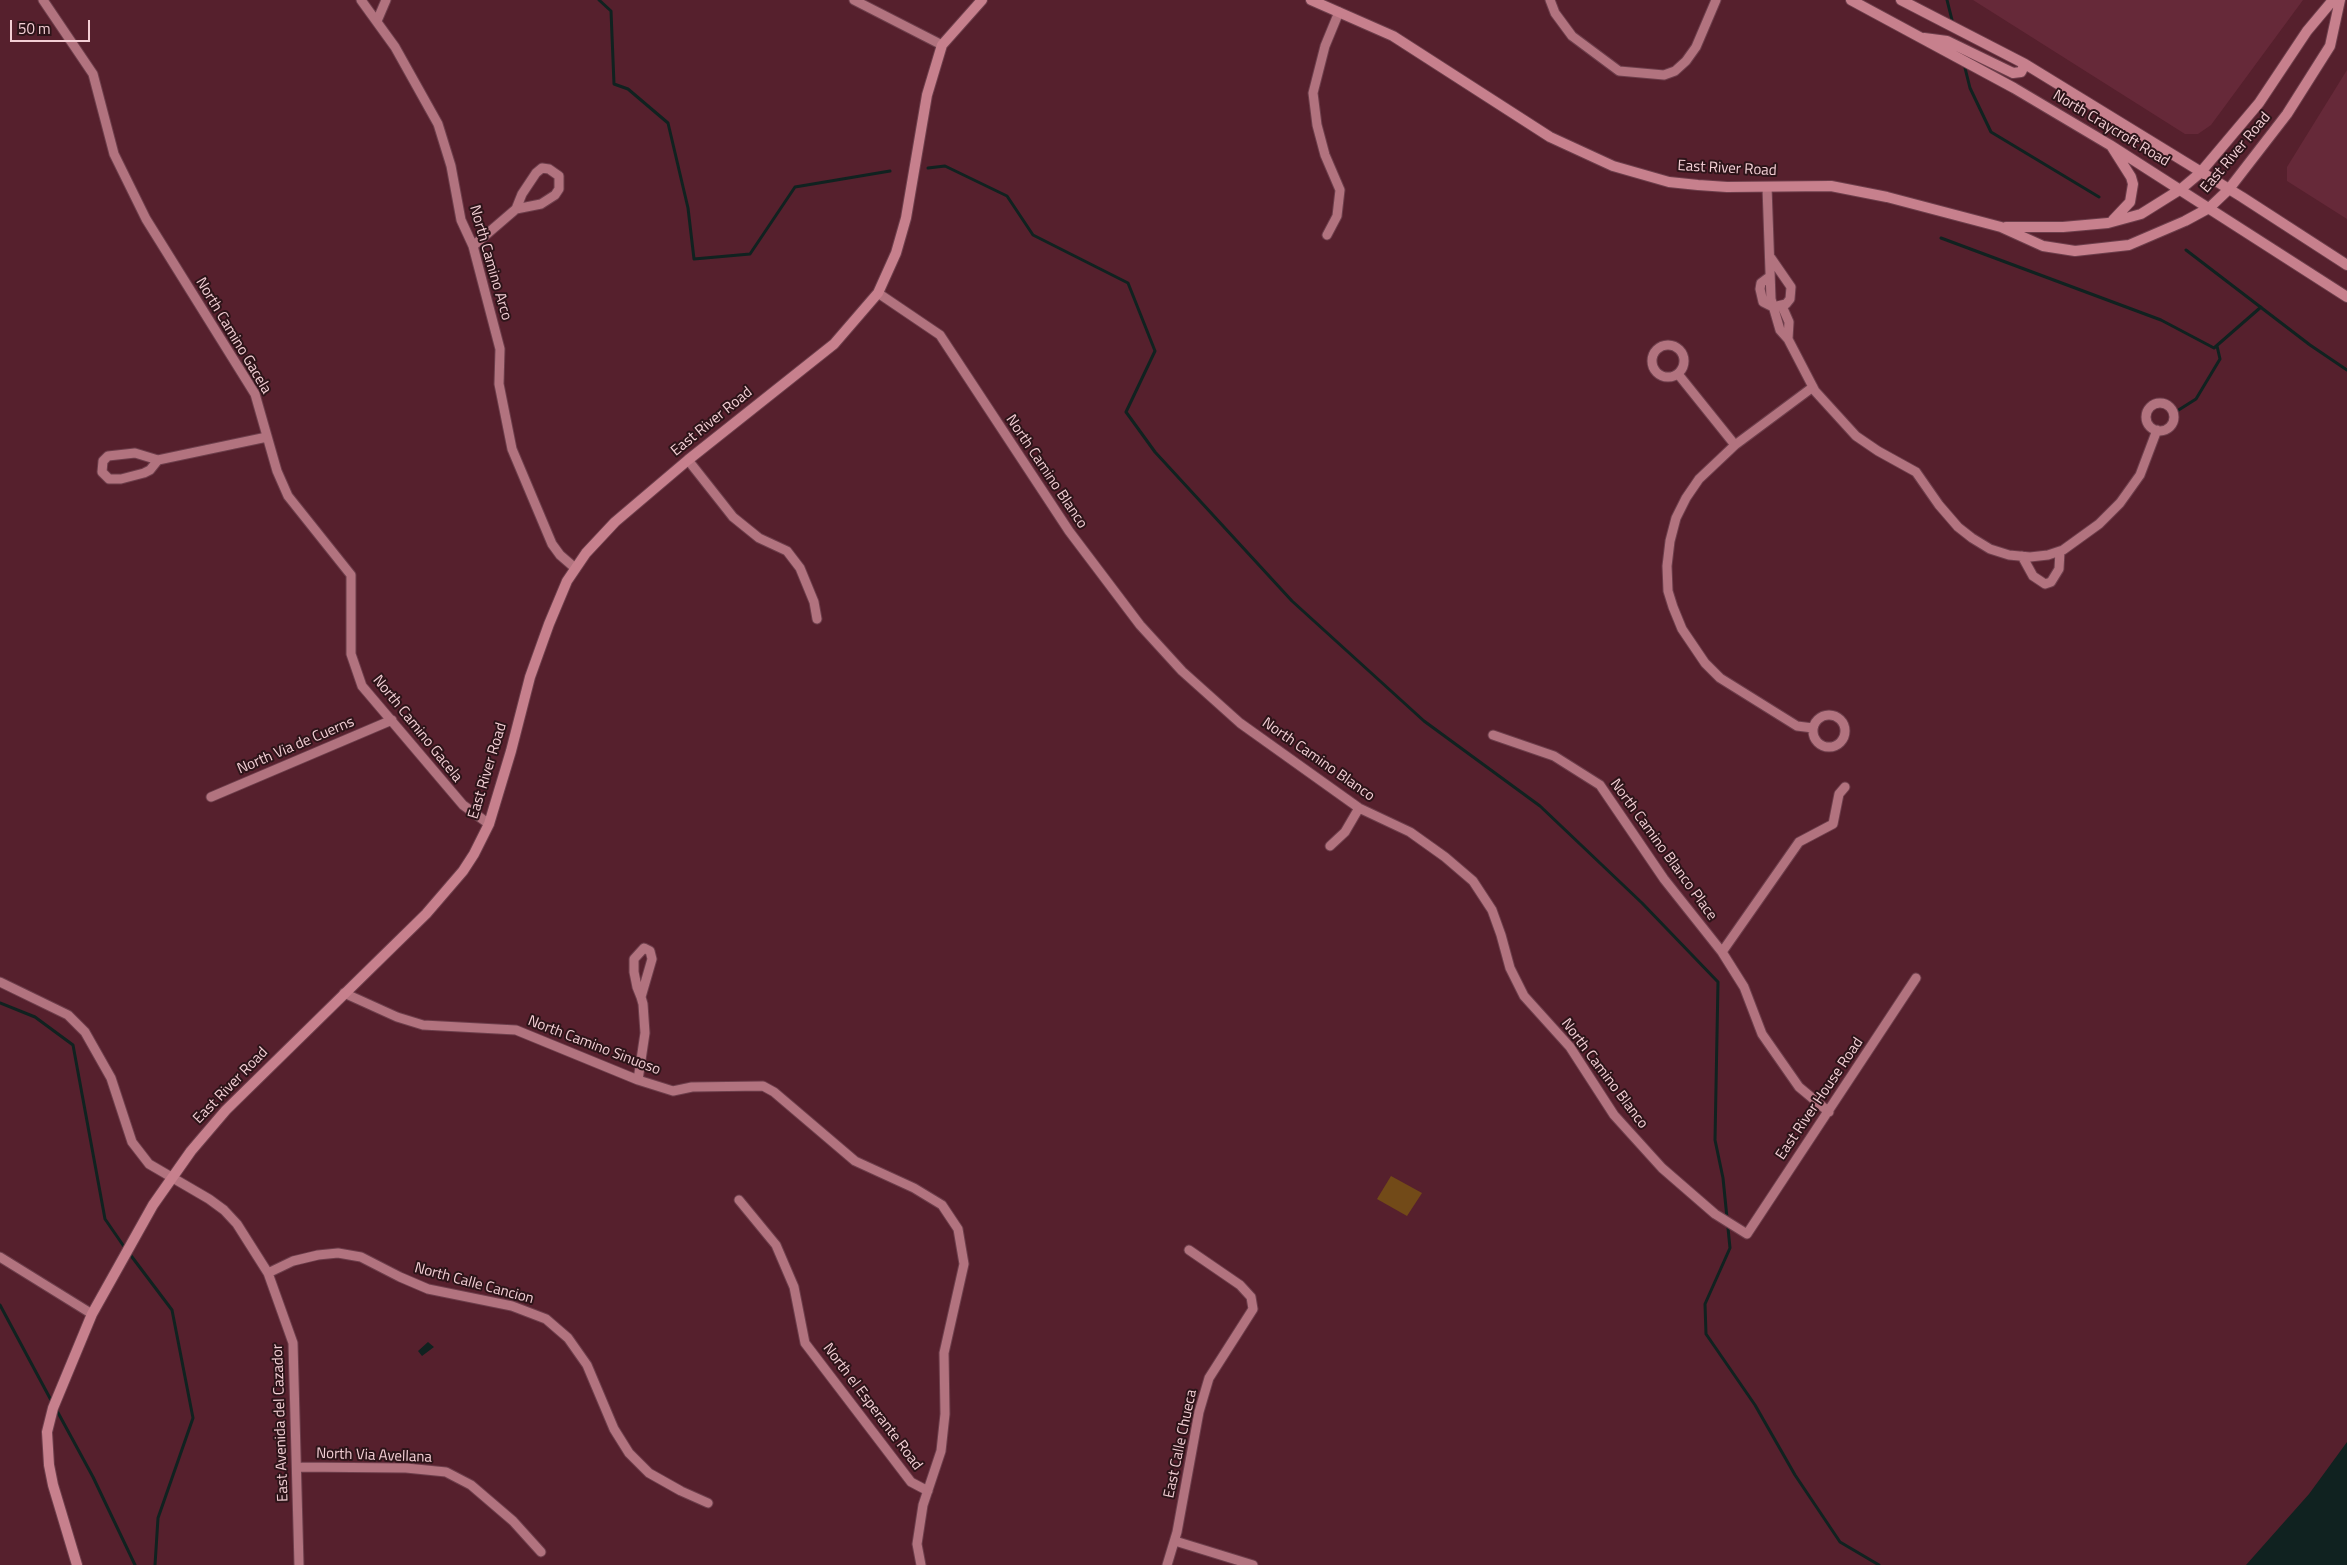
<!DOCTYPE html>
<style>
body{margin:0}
#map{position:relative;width:2347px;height:1565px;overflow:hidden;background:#56202d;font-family:"Titillium Web",sans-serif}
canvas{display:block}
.scale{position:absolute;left:10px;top:20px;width:80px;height:22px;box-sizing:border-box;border:2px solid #f3cfd5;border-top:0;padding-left:6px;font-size:15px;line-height:18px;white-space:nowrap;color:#f3cfd5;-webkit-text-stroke:4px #2d1419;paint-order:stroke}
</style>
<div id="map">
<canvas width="2347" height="1565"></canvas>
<div class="scale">50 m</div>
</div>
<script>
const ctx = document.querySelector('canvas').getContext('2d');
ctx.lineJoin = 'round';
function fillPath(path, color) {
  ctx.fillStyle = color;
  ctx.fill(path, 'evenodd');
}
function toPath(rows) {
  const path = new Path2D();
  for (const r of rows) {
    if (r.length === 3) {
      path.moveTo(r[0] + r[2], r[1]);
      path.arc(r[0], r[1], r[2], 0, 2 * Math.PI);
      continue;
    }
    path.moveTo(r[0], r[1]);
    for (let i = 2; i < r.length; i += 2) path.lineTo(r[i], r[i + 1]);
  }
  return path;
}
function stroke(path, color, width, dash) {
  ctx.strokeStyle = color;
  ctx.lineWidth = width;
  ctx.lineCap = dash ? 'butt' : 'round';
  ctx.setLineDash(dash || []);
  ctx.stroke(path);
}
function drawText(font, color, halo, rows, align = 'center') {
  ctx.font = font + ' "Titillium Web",sans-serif';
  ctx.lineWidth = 4;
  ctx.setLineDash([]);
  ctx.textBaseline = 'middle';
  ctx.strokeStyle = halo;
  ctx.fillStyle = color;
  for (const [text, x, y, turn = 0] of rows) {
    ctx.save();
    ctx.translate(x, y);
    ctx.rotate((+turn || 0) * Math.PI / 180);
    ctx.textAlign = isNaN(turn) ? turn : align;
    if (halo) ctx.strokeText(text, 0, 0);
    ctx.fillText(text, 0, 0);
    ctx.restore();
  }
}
const built = toPath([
 [1973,0,2303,0,2211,125,2198,134,2185,134],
 [2347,70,2347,219,2287,181,2287,167]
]);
const green = toPath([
 [1391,1176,1422,1193,1407,1216,1377,1199]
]);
const water = toPath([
 [428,1342,434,1347,422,1356,418,1351],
 [2347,1442,2347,1565,2246,1565,2309,1494]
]);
const stream = toPath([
 [599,0,611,11,614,84,628,89,668,123,688,208,694,259,750,254,795,187,890,171],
 [1947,0,1953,24],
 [1964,64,1970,88,1991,132,2099,197],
 [928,168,945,166,1007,196,1033,235,1128,283,1155,351,1126,412,1155,452,1292,601,1424,721,1540,806,1642,903,1718,982,1715,1140,1723,1178,1730,1248,1705,1304,1706,1334,1755,1405,1795,1475,1840,1542,1879,1565],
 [1941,238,2161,320,2214,348,2261,307],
 [2186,250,2310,345,2347,370],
 [2177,411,2196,399,2220,359,2217,346],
 [0,1003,35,1017,73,1045,105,1219,125,1248],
 [129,1253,172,1310,193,1418,158,1518,155,1565],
 [0,1305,52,1402],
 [56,1409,93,1477,135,1565]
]);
const street = toPath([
 [43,0,93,74,114,154,146,219,255,394,277,471,288,496,351,575,351,654,362,686,463,805,489,824],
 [361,0,395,47,438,124,451,166,461,220,473,246,500,349,499,384,512,449,552,544,560,555,575,568],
 [854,0,942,45],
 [1550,0,1555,13,1572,36,1619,71,1664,75,1675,71,1686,61,1696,47,1716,0],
 [377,21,386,0],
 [1767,187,1771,299,1780,330,1788,339,1789,322,1782,306],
 [1327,235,1337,216,1340,190,1325,155,1317,125,1313,93,1325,46,1339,12],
 [473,246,516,209,522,194,536,173,542,168,549,169,559,176,559,189,555,195,541,204,516,209],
 [1769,277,1761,283,1760,289,1763,302,1773,307,1786,304,1790,299,1791,287,1771,258],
 [878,293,940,335,1069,531,1140,625,1182,671,1240,723,1359,808,1410,832,1445,857,1473,881,1492,910,1501,935,1510,968,1524,996,1570,1047,1614,1115,1662,1168,1715,1214,1747,1234,1916,978],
 [1788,339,1815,391,1856,436,1878,451,1916,472,1939,505,1958,527,1972,538,1990,549,2009,555,2030,557,2048,555,2063,550,2099,524,2120,503,2140,475,2157,430],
 [1668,361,16],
 [1678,374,1735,445],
 [1813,387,1735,445,1699,479,1686,498,1676,518,1670,541,1667,566,1668,591,1673,607,1682,629,1705,663,1720,678,1797,726,1813,728],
 [2160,417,14],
 [158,460,150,470,144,473,121,479,109,479,102,472,103,461,108,456,135,453,158,460,267,437],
 [688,460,733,517,759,538,787,551,800,568,814,602,817,619],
 [2022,556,2033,576,2045,584,2051,582,2059,569,2060,551],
 [1829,731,16],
 [1493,735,1554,756,1600,785,1664,879,1722,952,1744,987,1762,1034,1799,1087,1829,1112],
 [211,797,392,720],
 [1330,846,1345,832,1359,808],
 [1722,952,1799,842,1833,824,1839,794,1845,787],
 [0,982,68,1015,85,1032,111,1078,132,1142,149,1164,209,1199,224,1210,237,1224,268,1273,293,1343,299,1565],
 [344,993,397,1017,423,1025,516,1030,638,1080,673,1091,692,1087,763,1086,774,1092,855,1161,914,1188,942,1205,958,1229,964,1264,944,1353,945,1414,941,1451,923,1505,917,1544,921,1565],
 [638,1080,645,1033,643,1004,641,997,637,987,634,972,634,959,644,948,650,951,652,959,641,997],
 [739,1200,776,1245,794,1287,805,1343,911,1482,928,1491],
 [0,1257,92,1314],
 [268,1273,293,1261,318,1255,338,1253,361,1257,400,1277,428,1289,512,1306,546,1319,568,1338,587,1365,614,1429,629,1453,649,1473,681,1491,708,1503],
 [297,1467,406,1468,446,1472,471,1485,513,1521,541,1552],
 [1175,1541,1253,1565],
 [1167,1565,1177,1532,1199,1412,1209,1378,1253,1309,1251,1297,1240,1285,1189,1250]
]);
const secondary = toPath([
 [1311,0,1393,36,1550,137,1613,166,1669,182,1698,185,1727,187,1831,186,1887,197,2001,227,2043,246,2075,251,2129,245,2185,221,2209,208,2229,189,2287,114,2330,46,2340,0],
 [1851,0,2014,88,2110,145,2347,297],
 [1901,0,2025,64,2242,197,2347,265],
 [1924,38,1947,41,2013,73,2021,72,2025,64],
 [2112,147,2131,177,2133,184,2130,202,2113,220],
 [2006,227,2063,227,2108,223,2141,214,2181,189,2200,173,2259,103,2307,31,2333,0],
 [77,1565,53,1485,49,1465,47,1432,53,1408,92,1314,153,1205,191,1151,226,1110,426,914,463,871,474,854,489,824,511,751,530,677,549,624,567,581,586,553,615,522,688,460,834,344,878,293,896,253,906,218,927,95,942,45,982,0]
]);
const streetNames = [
 ["North Craycroft Road",2111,129,31],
 ["East River Road",2236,153,-50],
 ["East River Road",1727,169,3],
 ["North Camino Arco",490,263,74],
 ["North Camino Gacela",233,336,59],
 ["East River Road",712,422,-39],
 ["North Camino Blanco",1046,472,56],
 ["North Camino Gacela",417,729,51],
 ["North Via de Cuerns",296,746,-23],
 ["North Camino Blanco",1318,760,35],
 ["East River Road",488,771,-73],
 ["North Camino Blanco Place",1663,850,54],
 ["North Camino Sinuoso",594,1046,21],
 ["North Camino Blanco",1604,1074,53],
 ["East River Road",231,1086,-46],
 ["East River House Road",1820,1099,-56],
 ["North Calle Cancion",474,1284,15],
 ["North el Esperante Road",872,1407,53],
 ["East Avenida del Cazador",281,1423,-92],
 ["East Calle Chueca",1181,1444,-78],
 ["North Via Avellana",374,1456,2]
];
fillPath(built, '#662939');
fillPath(green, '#724a18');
fillPath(water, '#102220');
stroke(stream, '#102220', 3);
stroke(street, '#6d3e4b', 11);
stroke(secondary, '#6d3e4b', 12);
stroke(street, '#b2737f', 9);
stroke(secondary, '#c7808d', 10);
drawText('15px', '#f3cfd5', '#2d1419', streetNames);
</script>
